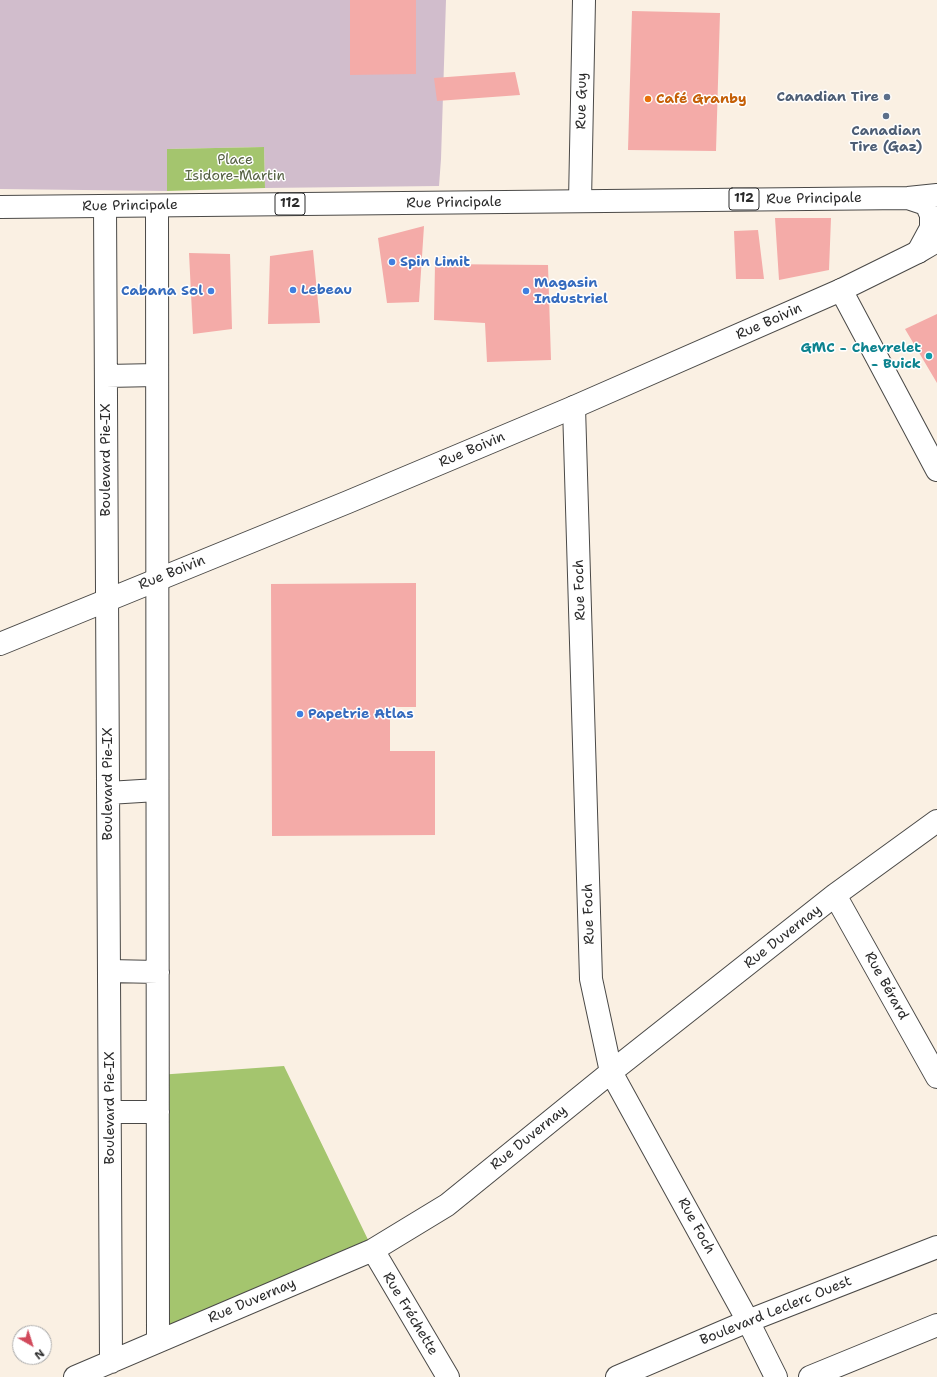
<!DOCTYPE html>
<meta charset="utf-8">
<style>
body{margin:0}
#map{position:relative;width:937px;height:1377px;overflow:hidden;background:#faf0e3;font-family:"Shantell Sans",sans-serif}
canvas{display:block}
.north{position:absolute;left:12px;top:1325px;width:40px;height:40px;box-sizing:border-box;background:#fff;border:1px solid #aaa;border-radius:50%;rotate:141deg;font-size:11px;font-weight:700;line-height:16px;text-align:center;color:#2b2b2b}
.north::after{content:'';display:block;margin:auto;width:14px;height:18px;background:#d1495b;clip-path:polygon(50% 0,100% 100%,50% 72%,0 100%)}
</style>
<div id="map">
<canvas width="937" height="1377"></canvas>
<div class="north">N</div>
</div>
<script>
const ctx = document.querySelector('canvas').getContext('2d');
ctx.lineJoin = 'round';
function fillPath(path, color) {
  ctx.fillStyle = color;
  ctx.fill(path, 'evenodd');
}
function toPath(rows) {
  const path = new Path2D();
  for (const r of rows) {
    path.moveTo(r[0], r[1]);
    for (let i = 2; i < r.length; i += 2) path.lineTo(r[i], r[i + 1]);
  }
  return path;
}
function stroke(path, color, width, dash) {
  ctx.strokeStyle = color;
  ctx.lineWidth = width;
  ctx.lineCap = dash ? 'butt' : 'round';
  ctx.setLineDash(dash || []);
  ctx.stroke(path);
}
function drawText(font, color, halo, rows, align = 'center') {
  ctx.font = font + ' "Shantell Sans",sans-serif';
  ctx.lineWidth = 3;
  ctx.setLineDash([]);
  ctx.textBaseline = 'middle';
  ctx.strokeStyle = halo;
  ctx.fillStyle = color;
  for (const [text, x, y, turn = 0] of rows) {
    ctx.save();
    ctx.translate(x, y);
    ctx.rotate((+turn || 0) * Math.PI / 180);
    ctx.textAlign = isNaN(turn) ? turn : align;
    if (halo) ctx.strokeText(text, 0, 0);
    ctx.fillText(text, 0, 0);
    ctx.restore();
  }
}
const industrial = toPath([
 [0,0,446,0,441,159,439,186,265,188,264,147,167,149,167,191,0,189]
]);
const green = toPath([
 [264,147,265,188,167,191,167,149],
 [284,1066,373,1250,158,1341,158,1075]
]);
const building = toPath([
 [350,0,416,0,416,74,350,75],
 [632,11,720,13,716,151,628,150],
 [515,72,520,95,437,101,434,78],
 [775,218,831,218,829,270,779,280],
 [424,226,419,302,387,303,378,238],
 [758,230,764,279,736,279,734,231],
 [313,250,320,323,268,324,270,256],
 [189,253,230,254,232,329,193,334],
 [435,264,548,265,551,360,487,362,485,323,434,320],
 [937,314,937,383,905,329],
 [416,583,416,707,390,707,390,751,435,751,435,835,272,836,271,584]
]);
const minor = toPath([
 [580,201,584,0],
 [105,206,111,1362],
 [157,206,158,1341],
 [841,290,937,470],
 [106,376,157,375],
 [574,407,591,979,611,1072,748,1321,776,1377],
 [108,793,157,790],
 [835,895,937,1077],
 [109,971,158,972],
 [110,1112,158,1112],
 [373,1250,448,1377],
 [75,1377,373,1250,447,1205,611,1072,835,895,937,821]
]);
const tertiary = toPath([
 [0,644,348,502,574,407,841,290,918,252,937,241],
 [617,1377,748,1321,937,1247],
 [810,1377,937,1325]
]);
const primary = toPath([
 [908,198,926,204,931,215,931,228,918,252],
 [0,207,908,198,937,195]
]);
const markers = [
 [887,97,4,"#5c6f8a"],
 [648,99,4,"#e8710a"],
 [886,116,4,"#5c6f8a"],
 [392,262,4,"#3f7fe0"],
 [293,290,4,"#3f7fe0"],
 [211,291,4,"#3f7fe0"],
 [526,291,4,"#3f7fe0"],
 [929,356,4,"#0f9aa8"],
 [300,714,4,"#3f7fe0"]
];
const shields = [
 [744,199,30],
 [290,204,30]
];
const shieldNames = [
 ["112",744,199],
 ["112",290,204]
];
const serviceNames = [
 ["Canadian Tire",879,97],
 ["Canadian",886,131,"center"],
 ["Tire (Gaz)",886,147,"center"]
];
const foodNames = [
 ["Café Granby",656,99]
];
const streetNames = [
 ["Rue Guy",582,101,-89],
 ["Rue Principale",814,199,-1],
 ["Rue Principale",454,203,-1],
 ["Rue Principale",130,206,-1],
 ["Rue Boivin",769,322,-24],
 ["Rue Boivin",472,450,-23],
 ["Boulevard Pie-IX",106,460,-90],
 ["Rue Boivin",172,573,-22],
 ["Rue Foch",580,590,-92],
 ["Boulevard Pie-IX",108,784,-90],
 ["Rue Foch",589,914,-92],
 ["Rue Duvernay",783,937,-38],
 ["Rue Bérard",886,986,61],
 ["Boulevard Pie-IX",110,1108,-90],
 ["Rue Duvernay",529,1138,-39],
 ["Rue Foch",696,1226,61],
 ["Rue Duvernay",252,1301,-23],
 ["Boulevard Leclerc Ouest",776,1311,-22],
 ["Rue Fréchette",410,1314,59]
];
const parkNames = [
 ["Place",235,160],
 ["Isidore-Martin",235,176]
];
const shopNames = [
 ["Spin Limit",400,262],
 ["Magasin",534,283],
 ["Industriel",534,299],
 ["Lebeau",301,290],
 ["Cabana Sol",203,291,"right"],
 ["Papetrie Atlas",308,714]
];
const cultureNames = [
 ["GMC - Chevrelet",921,348],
 ["- Buick",921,364]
];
fillPath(industrial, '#d1bdcc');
fillPath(green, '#a4c56e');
fillPath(building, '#f4aba8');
stroke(minor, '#4a4947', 24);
stroke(tertiary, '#4a4947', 24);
stroke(primary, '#4a4947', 24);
stroke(minor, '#fff', 22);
stroke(tertiary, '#fff', 22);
stroke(primary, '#fff', 22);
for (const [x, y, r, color] of markers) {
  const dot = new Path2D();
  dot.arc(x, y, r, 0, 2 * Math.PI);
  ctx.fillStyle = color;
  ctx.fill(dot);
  stroke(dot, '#fff', 1.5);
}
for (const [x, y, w] of shields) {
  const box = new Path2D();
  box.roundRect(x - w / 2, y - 11, w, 22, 3);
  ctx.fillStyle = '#fff';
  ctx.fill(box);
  stroke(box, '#2b2b2b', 1);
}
drawText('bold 13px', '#2b2b2b', null, shieldNames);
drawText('bold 14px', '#4e5e75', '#fff', serviceNames, 'right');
drawText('bold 14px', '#c56008', '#fff', foodNames, 'left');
drawText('14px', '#2b2b2b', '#fff', streetNames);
drawText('14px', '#556142', '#fff', parkNames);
drawText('bold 14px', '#366cbe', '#fff', shopNames, 'left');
drawText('bold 14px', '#0d838f', '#fff', cultureNames, 'right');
</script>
